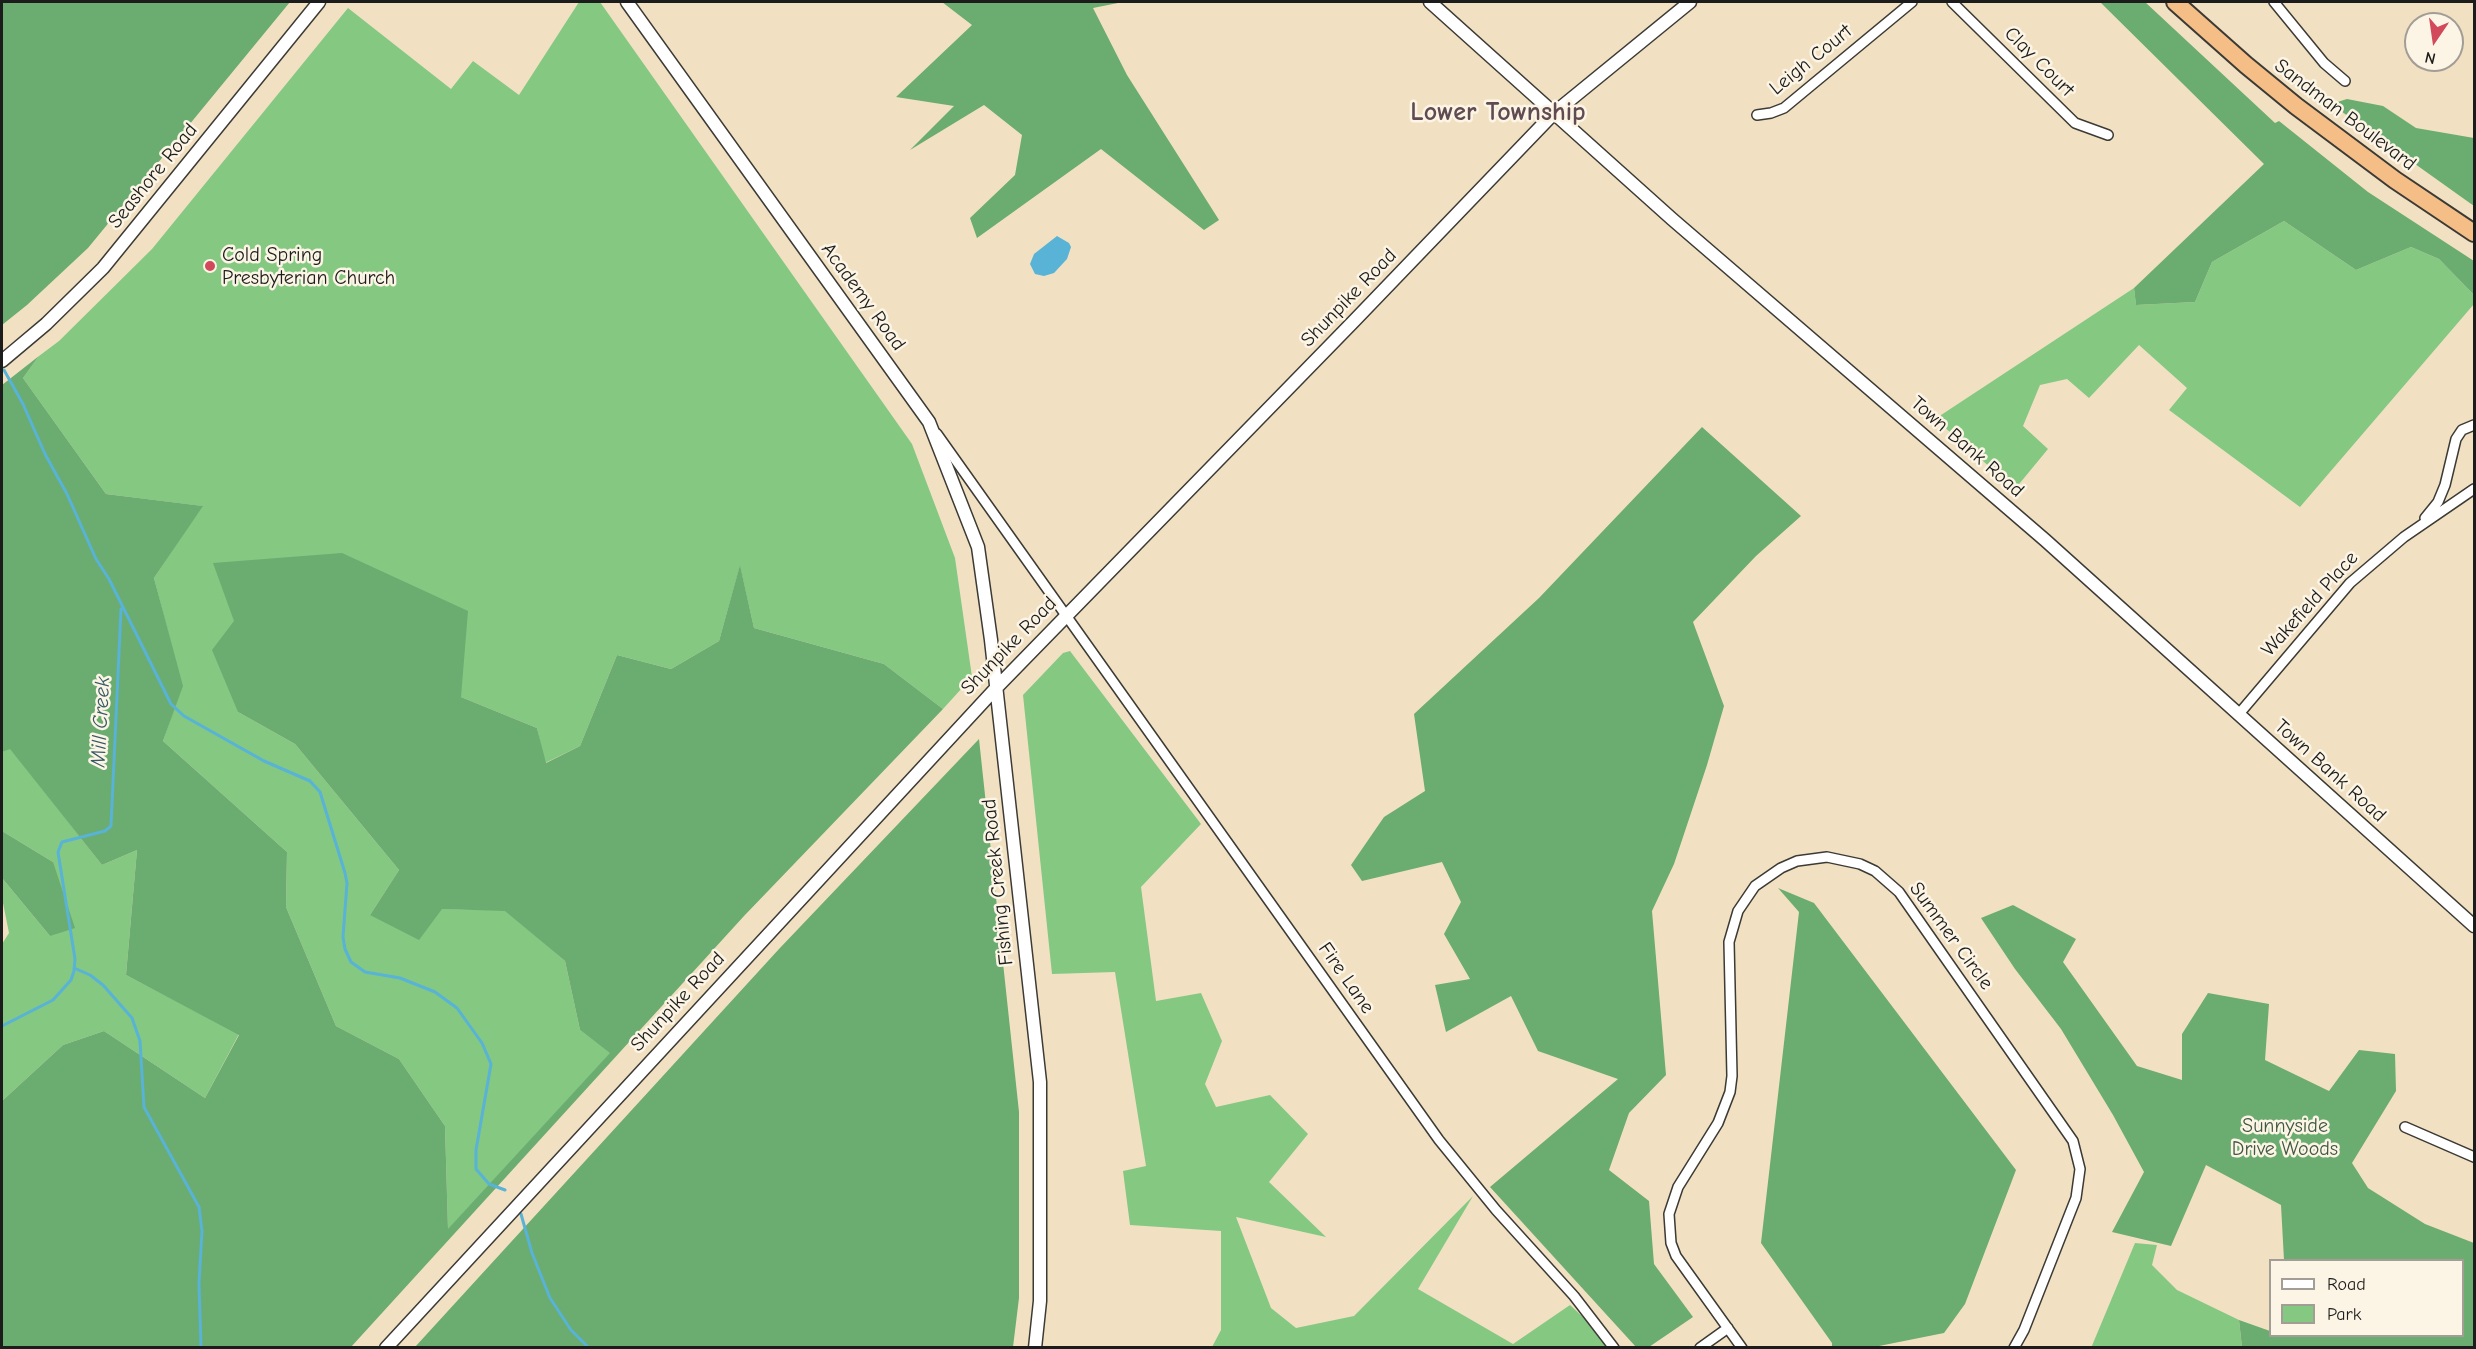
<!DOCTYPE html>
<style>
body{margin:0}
#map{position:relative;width:2476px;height:1349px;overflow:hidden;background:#f1e1c2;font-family:"Comic Neue",sans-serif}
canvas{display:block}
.frame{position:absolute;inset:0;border:3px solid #1c1c1c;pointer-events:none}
.legend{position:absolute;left:2269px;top:1259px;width:195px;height:78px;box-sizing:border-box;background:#fcf5e5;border:2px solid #a29e95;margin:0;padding:8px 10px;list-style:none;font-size:18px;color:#1c1c1c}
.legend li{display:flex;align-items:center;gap:12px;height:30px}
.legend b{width:30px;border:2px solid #a29e95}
.north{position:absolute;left:2404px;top:12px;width:60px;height:60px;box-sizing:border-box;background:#fcf5e5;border:2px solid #a29e95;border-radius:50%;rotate:193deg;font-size:16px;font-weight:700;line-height:24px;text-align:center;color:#1c1c1c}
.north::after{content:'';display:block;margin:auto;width:21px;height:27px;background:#d1495b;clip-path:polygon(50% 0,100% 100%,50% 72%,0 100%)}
</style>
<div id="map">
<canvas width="2476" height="1349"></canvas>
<div class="frame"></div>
<ul class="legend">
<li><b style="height:8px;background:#fff"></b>Road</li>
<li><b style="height:16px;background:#84c882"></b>Park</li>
</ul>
<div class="north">N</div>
</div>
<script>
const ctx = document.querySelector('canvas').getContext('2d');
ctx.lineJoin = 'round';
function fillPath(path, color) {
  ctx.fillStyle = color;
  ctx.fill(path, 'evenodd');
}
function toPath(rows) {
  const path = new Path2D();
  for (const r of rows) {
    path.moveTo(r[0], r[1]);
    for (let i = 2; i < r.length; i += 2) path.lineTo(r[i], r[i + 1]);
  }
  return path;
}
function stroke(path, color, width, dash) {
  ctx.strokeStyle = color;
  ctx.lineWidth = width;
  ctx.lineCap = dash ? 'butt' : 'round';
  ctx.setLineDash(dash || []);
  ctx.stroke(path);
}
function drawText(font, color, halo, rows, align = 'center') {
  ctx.font = font + ' "Comic Neue",sans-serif';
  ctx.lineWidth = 5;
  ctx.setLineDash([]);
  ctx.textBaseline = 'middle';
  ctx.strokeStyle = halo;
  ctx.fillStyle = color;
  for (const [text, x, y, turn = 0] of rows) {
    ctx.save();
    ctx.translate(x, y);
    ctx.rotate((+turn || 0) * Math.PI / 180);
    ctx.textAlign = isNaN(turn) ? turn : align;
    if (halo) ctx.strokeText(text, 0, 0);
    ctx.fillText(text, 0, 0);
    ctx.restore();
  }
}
const green = toPath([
 [579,2,600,2,912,444,955,558,972,677,943,709,884,664,754,628,740,566,719,641,671,669,617,655,580,746,545,763,537,728,461,697,234,621,238,712,295,744,399,870,370,915,442,909,505,910,565,961,580,1030,611,1053,448,1230,445,1126,399,1059,336,1026,286,907,287,852,163,741,182,686,154,578,202,506,106,494,23,378,39,356,59,341,152,249,348,8,451,89,473,61,519,95],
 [2284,221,2356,270,2411,247,2439,259,2474,295,2474,304,2300,507,2169,410,2187,388,2139,345,2089,398,2067,379,2040,385,2023,426,2048,449,2015,489,1935,419,2134,288,2136,305,2195,302,2212,262],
 [1070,651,1201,824,1141,887,1156,1001,1201,993,1222,1041,1205,1084,1216,1107,1270,1095,1308,1134,1269,1182,1326,1237,1236,1217,1271,1308,1296,1328,1354,1316,1473,1196,1418,1289,1513,1344,1570,1305,1615,1347,1212,1347,1221,1330,1221,1231,1130,1225,1123,1171,1146,1166,1115,972,1052,974,1023,695,1063,653],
 [10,748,102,865,137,850,126,975,239,1034,205,1098,104,1031,63,1045,2,1101,2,944,9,933,2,898,2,878,50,936,53,862,2,831,2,752],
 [2135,1243,2157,1245,2152,1265,2177,1290,2239,1320,2242,1347,2091,1348]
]);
const forest = toPath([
 [2,2,290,2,88,248,27,305,2,325],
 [942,2,1123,2,1093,8,1127,75,1219,220,1204,230,1101,149,977,238,970,218,1015,175,1022,135,984,105,910,150,954,106,896,97,972,25],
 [2100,2,2145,2,2275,123,2279,121,2368,192,2474,261,2474,295,2439,259,2411,247,2356,270,2284,221,2212,262,2195,302,2136,305,2134,288,2264,164],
 [2347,99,2383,106,2416,128,2474,138,2474,206,2331,104],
 [39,356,23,378,106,494,203,506,154,578,183,686,163,741,287,852,286,907,336,1026,399,1059,445,1126,448,1229,610,1053,580,1030,565,961,505,911,442,909,419,940,370,915,399,870,295,744,238,712,212,650,234,621,213,563,342,553,468,611,461,697,537,728,546,763,580,746,617,655,671,669,719,641,740,565,754,628,884,664,943,709,744,916,351,1347,2,1347,2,1101,63,1045,104,1031,205,1098,239,1035,126,975,137,850,102,865,10,749,2,752,2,385],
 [1702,427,1801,516,1756,556,1693,622,1724,706,1707,765,1674,864,1652,911,1666,1075,1629,1113,1609,1170,1649,1201,1654,1264,1693,1317,1649,1347,1636,1347,1490,1187,1618,1079,1538,1051,1511,996,1446,1032,1435,985,1470,979,1444,934,1461,902,1442,862,1362,881,1351,865,1384,817,1425,791,1414,714,1539,598],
 [979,739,1019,1112,1019,1298,1013,1347,415,1347,779,949],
 [2,831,53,862,75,928,50,936,2,878],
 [1778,888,1814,903,2016,1170,1965,1304,1944,1333,1874,1347,1832,1347,1832,1343,1761,1243,1799,912],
 [2013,905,2076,939,2063,962,2137,1066,2182,1080,2182,1034,2208,993,2269,1004,2265,1060,2329,1091,2359,1050,2395,1054,2396,1091,2352,1163,2368,1188,2425,1224,2474,1243,2474,1347,2242,1347,2239,1320,2270,1331,2270,1336,2288,1337,2462,1336,2462,1260,2284,1260,2281,1205,2206,1165,2171,1246,2112,1232,2144,1172,2113,1115,2061,1029,2015,969,1981,918]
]);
const water = toPath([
 [1057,236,1069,243,1071,247,1067,259,1054,273,1044,276,1035,274,1030,264,1034,254]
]);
const stream = toPath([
 [4,370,23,404,45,454,67,494,96,559,109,579,171,704,184,716,264,761,310,781,320,792,345,873,347,883,343,937,345,949,351,962,365,972,400,978,435,992,457,1008,482,1043,491,1064,476,1150,476,1169,489,1184,505,1190],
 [74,968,90,975,103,985,132,1018,140,1041,144,1107,199,1207,202,1231,199,1283,201,1348],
 [2,1026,53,1000,71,980,74,971,75,959,58,852,62,842,105,831,111,826,121,609],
 [521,1214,532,1253,550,1298,571,1330,589,1348]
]);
const minor = toPath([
 [1952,2,2075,123,2108,135],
 [2274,2,2324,63,2345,81],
 [1757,115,1771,113,1784,108,1912,2],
 [937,434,1439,1140,1496,1210,1574,1296,1614,1348],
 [2425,518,2438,502,2445,485,2456,439,2462,430,2474,425],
 [2238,715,2350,583,2404,537,2474,489],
 [2405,1127,2474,1157],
 [1700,1348,1728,1328],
 [1742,1348,1676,1256,1671,1243,1669,1214,1678,1187,1718,1123,1730,1092,1732,1076,1729,942,1738,911,1755,886,1781,868,1797,861,1827,857,1860,864,1875,871,1899,892,2073,1141,2080,1169,2076,1198,2024,1330,2014,1348]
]);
const tertiary = toPath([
 [627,2,929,422,978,547,991,640,1040,1082,1040,1301,1035,1348],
 [1430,2,1672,219,2045,540,2474,926],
 [2,361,46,324,103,268,319,2],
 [386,1348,997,687,1354,321,1554,113,1690,2]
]);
const trunk = toPath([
 [2175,2,2246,65,2296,106,2395,180,2474,233]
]);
const markers = [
 [210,266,6,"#d1495b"]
];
const streetNames = [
 ["Leigh Court",1811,60,-39],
 ["Clay Court",2039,62,45],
 ["Sandman Boulevard",2345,115,37],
 ["Seashore Road",153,176,-51],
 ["Academy Road",863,297,54],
 ["Shunpike Road",1349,298,-46],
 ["Town Bank Road",1967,447,41],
 ["Wakefield Place",2310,604,-48],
 ["Shunpike Road",1009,646,-46],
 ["Town Bank Road",2330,771,42],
 ["Fishing Creek Road",998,882,-96],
 ["Summer Circle",1951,936,54],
 ["Fire Lane",1346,978,55],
 ["Shunpike Road",678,1002,-47]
];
const poiNames = [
 ["Cold Spring",222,255],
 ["Presbyterian Church",222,278]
];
const parkNames = [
 ["Sunnyside",2285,1126],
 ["Drive Woods",2285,1149]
];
const waterNames = [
 ["Mill Creek",101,722,-87]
];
const districtNames = [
 ["Lower Township",1498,113]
];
fillPath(green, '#84c882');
fillPath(forest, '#6bac70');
fillPath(water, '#58b3d6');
stroke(stream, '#58b3d6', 3);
stroke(minor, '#3c3a35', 12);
stroke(tertiary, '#3c3a35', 15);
stroke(trunk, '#3c3a35', 20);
stroke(minor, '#fff', 9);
stroke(tertiary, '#fff', 12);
stroke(trunk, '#f6be87', 16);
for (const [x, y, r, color] of markers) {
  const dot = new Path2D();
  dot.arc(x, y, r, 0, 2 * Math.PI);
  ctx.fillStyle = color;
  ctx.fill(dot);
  stroke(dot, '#fcf5e5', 2);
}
drawText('20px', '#1c1c1c', '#fcf5e5', streetNames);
drawText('20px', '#1c1c1c', '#fcf5e5', poiNames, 'left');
drawText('20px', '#405840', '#fcf5e5', parkNames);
drawText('italic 21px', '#345866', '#fcf5e5', waterNames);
drawText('bold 26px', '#614b52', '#fcf5e5', districtNames);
</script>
